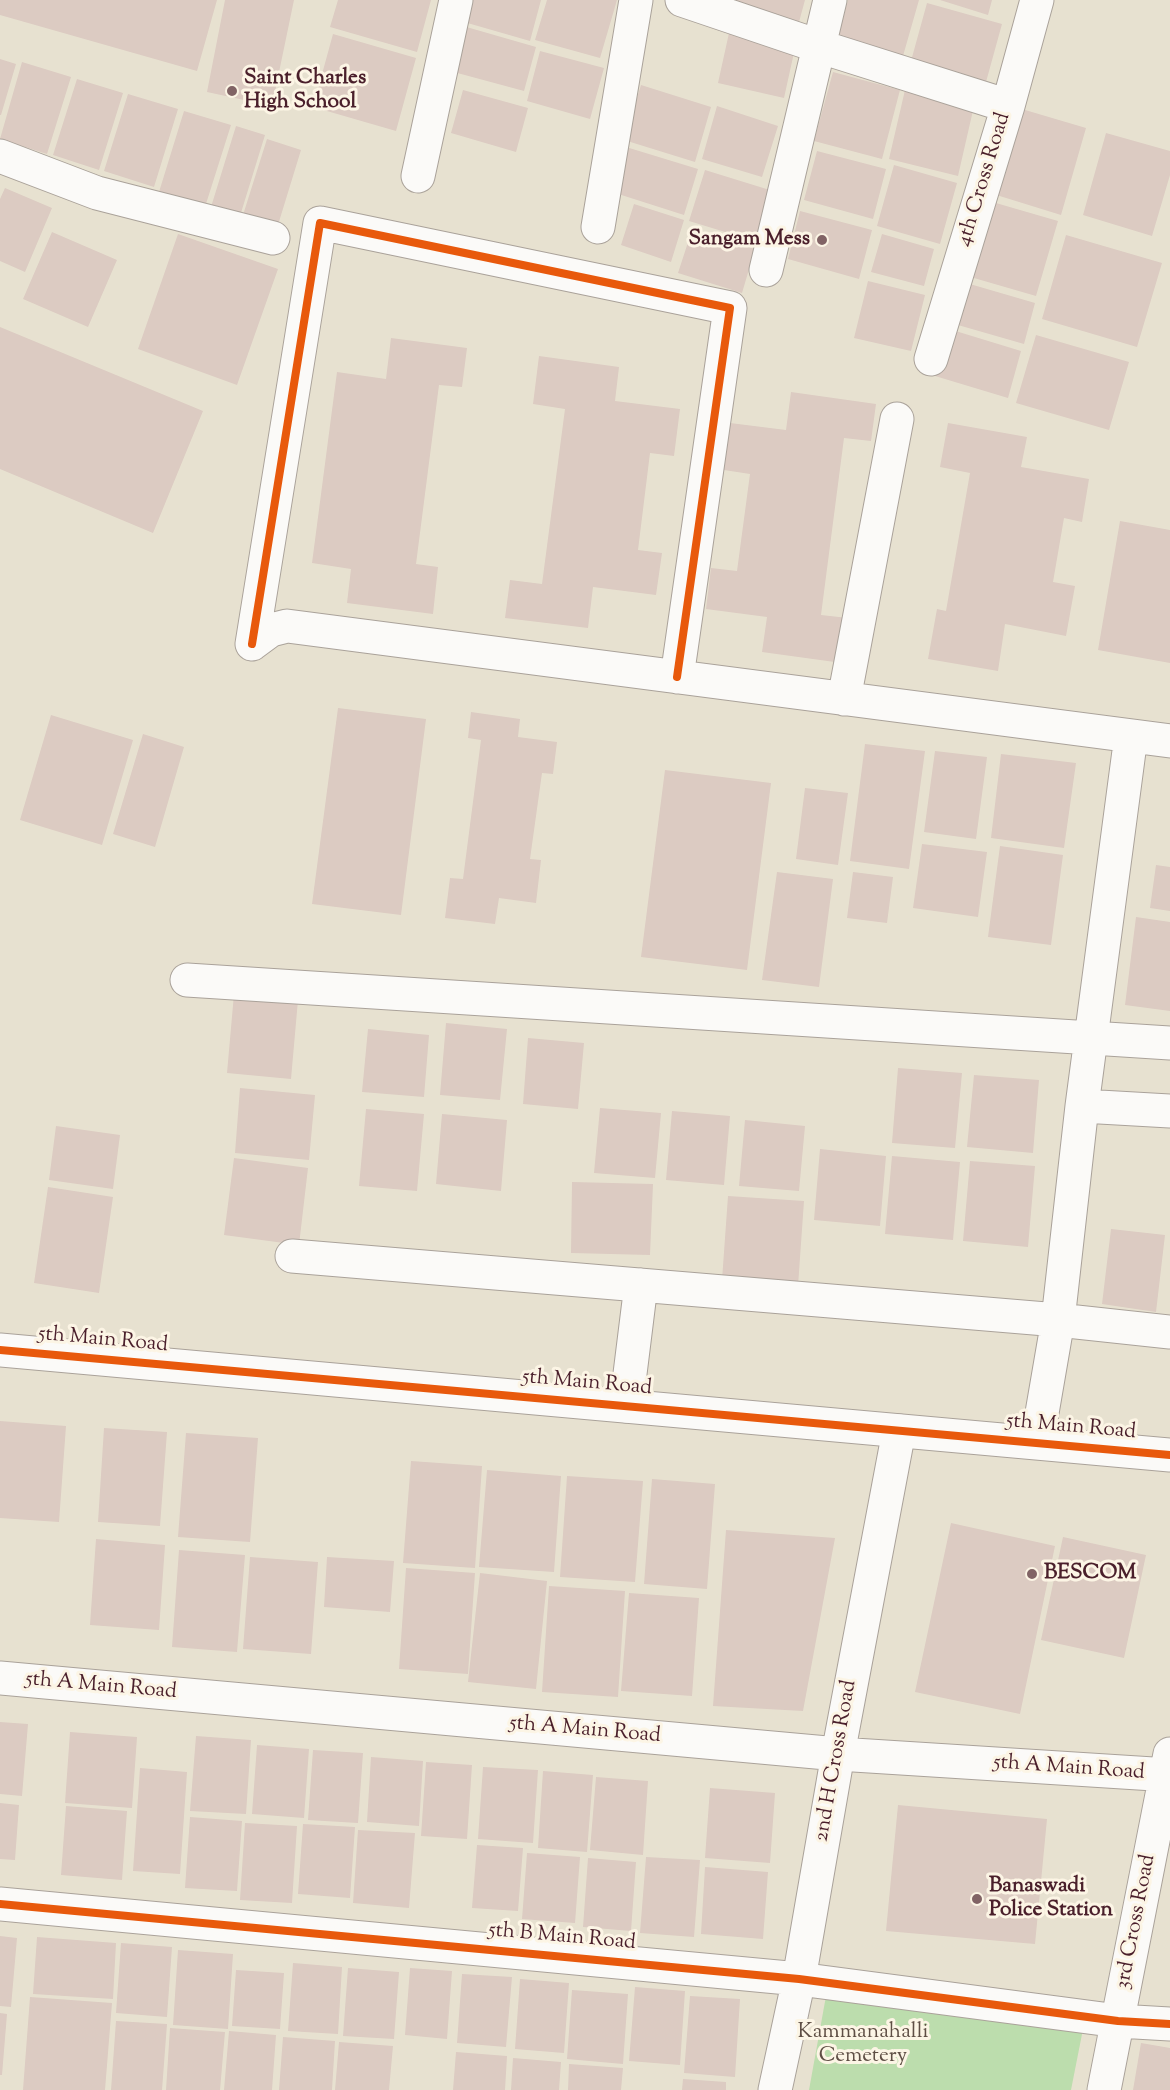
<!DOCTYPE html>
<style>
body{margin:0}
canvas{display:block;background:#e7e1d0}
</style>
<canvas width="1170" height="2090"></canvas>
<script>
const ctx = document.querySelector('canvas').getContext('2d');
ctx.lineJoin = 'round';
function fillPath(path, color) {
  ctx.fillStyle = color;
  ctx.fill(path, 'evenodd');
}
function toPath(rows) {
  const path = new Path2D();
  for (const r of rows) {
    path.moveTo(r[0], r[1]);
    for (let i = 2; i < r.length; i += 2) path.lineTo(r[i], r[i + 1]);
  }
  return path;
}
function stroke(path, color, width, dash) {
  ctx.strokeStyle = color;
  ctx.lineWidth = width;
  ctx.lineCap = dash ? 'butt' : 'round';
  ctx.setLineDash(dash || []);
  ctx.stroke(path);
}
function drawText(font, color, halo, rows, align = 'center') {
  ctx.font = font + ' "Sorts Mill Goudy",serif';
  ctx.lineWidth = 6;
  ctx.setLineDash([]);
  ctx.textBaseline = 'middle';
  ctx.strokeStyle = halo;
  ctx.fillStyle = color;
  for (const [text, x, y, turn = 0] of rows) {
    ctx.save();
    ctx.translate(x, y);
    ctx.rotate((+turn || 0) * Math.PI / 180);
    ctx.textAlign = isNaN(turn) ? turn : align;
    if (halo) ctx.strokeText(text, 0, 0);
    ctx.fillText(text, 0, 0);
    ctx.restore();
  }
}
const green = toPath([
 [826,1996,1084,2024,1071,2090,809,2090]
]);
const building = toPath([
 [0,0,217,0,197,71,0,15],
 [225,0,294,0,272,106,207,92],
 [338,0,431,0,417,52,330,27],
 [470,0,541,0,530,41,464,22],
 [547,0,617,0,600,58,535,40],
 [733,0,805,0,799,22,732,3],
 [848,0,919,0,903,56,838,37],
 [940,0,992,0,988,15],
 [927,3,1002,24,986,82,911,61],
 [463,26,536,47,524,91,450,71],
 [729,33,795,48,784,98,718,83],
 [333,34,416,58,396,131,313,107],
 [540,51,604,68,590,119,527,101],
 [0,59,16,64,1,115,0,115],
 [22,62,71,77,47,154,0,139],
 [833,72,900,90,882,159,814,141],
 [77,79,123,93,99,170,53,155],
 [641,85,711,107,695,162,624,140],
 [463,90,528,108,516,152,451,133],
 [905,90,974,106,958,176,889,159],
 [128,94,178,109,154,187,104,171],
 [717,106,778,126,762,177,702,159],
 [1015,107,1086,128,1061,215,990,193],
 [184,111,231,125,205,207,159,192],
 [236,126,265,135,240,216,211,207],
 [1106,133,1170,151,1170,175,1152,236,1083,215],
 [267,139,301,150,278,225,243,215],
 [626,147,698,169,684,215,612,192],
 [817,151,886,169,873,219,804,200],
 [894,165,957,183,940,244,877,226],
 [705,170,773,191,758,242,689,221],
 [5,188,52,208,25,272,0,261,0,199],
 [989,201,1058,221,1036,296,967,276],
 [634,204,684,220,671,262,621,245],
 [800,211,872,230,859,279,788,259],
 [692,230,755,249,742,293,678,273],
 [52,232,117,260,88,327,23,299],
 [178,234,278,269,237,385,138,349],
 [882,234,934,249,924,286,871,272],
 [1066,235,1162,263,1137,347,1042,319],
 [868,281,925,295,911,351,854,338],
 [963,282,1035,303,1024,344,951,323],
 [0,327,203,411,153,533,0,469],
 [949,329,1021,351,1008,398,935,376],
 [1036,335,1129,362,1109,430,1016,403],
 [391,338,467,348,462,387,439,385,416,564,438,567,433,614,347,603,351,569,312,563,337,372,386,379],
 [539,356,619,367,615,401,680,409,674,456,650,453,638,550,662,553,656,595,593,587,588,628,505,618,510,580,542,584,565,409,533,404],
 [791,392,876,404,871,441,844,438,821,615,848,618,842,663,762,652,767,617,706,609,711,568,737,571,750,474,724,470,730,423,786,430],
 [948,423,1027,437,1021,467,1089,479,1082,522,1064,518,1053,582,1075,586,1066,636,1005,624,998,671,928,659,937,609,946,611,970,473,940,467],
 [1120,521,1170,530,1170,663,1098,650],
 [338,708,426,719,401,915,312,904],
 [471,712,520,719,518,737,557,742,553,774,542,773,530,859,541,860,536,903,499,898,495,924,445,918,450,878,463,879,481,740,468,738],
 [51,715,133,740,102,845,20,820],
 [143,734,184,747,155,847,113,834],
 [865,744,925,751,909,869,850,861],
 [935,751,987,757,976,839,924,832],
 [1001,754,1076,763,1064,848,991,838],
 [665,770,771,783,747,970,641,957],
 [805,788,848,793,838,865,796,859],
 [922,844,987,852,978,917,913,908],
 [1000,846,1063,855,1051,945,988,937],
 [1156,865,1170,867,1170,911,1150,908],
 [777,872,833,879,819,987,762,980],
 [853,872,893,877,887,923,847,918],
 [1136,917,1170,922,1170,1011,1125,1005],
 [234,994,298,1000,291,1079,227,1073],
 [446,1023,507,1029,500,1100,440,1095],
 [368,1029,429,1035,424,1097,362,1092],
 [528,1038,584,1043,578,1109,523,1104],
 [898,1068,962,1073,955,1148,892,1143],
 [974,1075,1039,1080,1033,1153,967,1147],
 [240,1088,315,1095,309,1160,235,1153],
 [600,1108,661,1113,655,1178,594,1173],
 [366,1109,424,1114,417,1191,359,1186],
 [672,1111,730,1116,724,1185,666,1180],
 [442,1114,507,1120,501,1191,436,1184],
 [745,1120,805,1126,799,1191,739,1186],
 [56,1126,120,1135,113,1189,49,1180],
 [820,1149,886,1156,880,1226,814,1220],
 [892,1156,960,1162,953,1240,885,1234],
 [234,1158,308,1168,299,1245,224,1235],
 [970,1161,1035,1166,1028,1247,963,1241],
 [572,1182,653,1184,650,1255,571,1253],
 [48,1187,113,1197,99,1293,34,1283],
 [728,1196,804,1201,798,1286,722,1280],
 [1111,1229,1165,1235,1156,1312,1102,1304],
 [0,1421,66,1426,59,1522,0,1518],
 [104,1428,167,1432,160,1526,98,1522],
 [186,1433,258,1438,250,1542,178,1537],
 [411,1461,482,1466,475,1568,403,1563],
 [487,1470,561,1476,554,1572,479,1567],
 [567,1476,643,1481,635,1582,560,1577],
 [652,1479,715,1484,707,1589,644,1584],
 [951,1523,1055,1546,1020,1714,915,1692],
 [726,1530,835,1538,803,1711,713,1706],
 [1063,1537,1146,1555,1124,1658,1041,1640],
 [96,1539,165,1545,159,1630,90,1625],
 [179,1550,245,1555,237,1652,172,1647],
 [250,1557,318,1562,311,1654,243,1649],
 [327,1557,394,1561,390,1612,324,1607],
 [406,1568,475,1573,468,1674,399,1669],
 [480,1573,547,1581,536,1689,468,1682],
 [549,1586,625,1591,618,1697,542,1692],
 [629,1593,699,1598,692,1696,621,1691],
 [0,1722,28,1724,22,1796,0,1794],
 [70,1732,137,1737,132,1808,65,1803],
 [196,1736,251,1740,246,1814,190,1811],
 [257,1745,309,1749,304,1818,252,1814],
 [313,1750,363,1753,358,1823,308,1820],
 [371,1757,423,1761,419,1826,367,1822],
 [426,1762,472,1765,467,1839,421,1836],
 [483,1767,538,1770,533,1843,478,1839],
 [140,1768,187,1772,180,1874,133,1871],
 [543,1771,593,1775,587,1852,538,1848],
 [596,1777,648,1781,643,1855,590,1850],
 [710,1788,775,1793,770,1863,705,1858],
 [0,1803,19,1805,15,1860,0,1859],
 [898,1805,1047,1819,1035,1944,886,1931],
 [66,1806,127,1811,122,1880,61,1875],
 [190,1817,242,1821,237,1891,185,1888],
 [245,1823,297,1826,292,1903,240,1900],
 [303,1824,355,1827,350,1898,298,1894],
 [358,1830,415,1833,409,1908,353,1903],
 [477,1845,523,1848,518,1911,472,1908],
 [527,1853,580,1857,575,1923,522,1919],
 [646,1857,700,1860,694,1937,640,1933],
 [588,1858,636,1862,631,1931,583,1927],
 [705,1867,768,1872,763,1939,701,1934],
 [0,1936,17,1938,11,2007,0,2006],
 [37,1937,116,1943,113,1999,33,1994],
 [121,1943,172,1947,167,2017,116,2013],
 [178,1950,233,1954,228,2029,173,2025],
 [293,1963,342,1967,338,2034,288,2031],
 [348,1968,399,1972,394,2039,343,2036],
 [410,1968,452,1971,447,2039,405,2035],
 [236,1970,284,1973,280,2029,232,2026],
 [462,1974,512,1977,506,2047,457,2043],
 [520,1979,569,1983,564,2053,515,2049],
 [635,1987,685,1991,680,2065,629,2061],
 [572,1990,628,1994,623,2064,567,2059],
 [690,1996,740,1999,735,2077,684,2073],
 [30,1997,112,2003,105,2090,23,2090],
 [0,2013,7,2014,2,2075,0,2075],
 [116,2021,167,2024,162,2090,111,2090],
 [170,2028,225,2032,220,2090,166,2090],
 [229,2031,276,2035,272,2090,224,2090],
 [283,2037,335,2041,332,2090,279,2090],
 [339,2042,393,2046,389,2090,335,2090],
 [1141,2043,1170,2048,1170,2090,1133,2090],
 [456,2052,507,2056,505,2090,453,2090],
 [513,2058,561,2062,559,2090,511,2090],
 [569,2064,623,2068,621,2090,568,2090],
 [683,2079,726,2082,726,2090,682,2090]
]);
const minor = toPath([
 [682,0,818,46,1008,106],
 [0,156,97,193,273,238],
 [418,176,456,0],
 [598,227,636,0],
 [766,270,830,0],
 [931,359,1008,106,1037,0],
 [252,644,320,223,730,308,677,677],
 [252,644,271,630,287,626,1170,741],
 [844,699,897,419],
 [187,980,1170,1043],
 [1082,1106,1170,1111],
 [292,1256,1058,1320,1170,1332],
 [626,1406,641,1285],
 [1037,1442,1058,1320,1082,1106,1131,736],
 [0,1678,838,1754,1170,1775],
 [0,1904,799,1979,1118,2021,1170,2024],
 [775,2090,799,1979,838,1754,899,1431],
 [1104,2090,1170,1754]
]);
const tertiary = toPath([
 [0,1350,1170,1455]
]);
const cycleway = toPath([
 [252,644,320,223,730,308,677,677],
 [0,1350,1170,1455],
 [0,1904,799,1979,1118,2021,1170,2024]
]);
const markers = [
 [232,91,6,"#816365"],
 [822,240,6,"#816365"],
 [1032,1574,6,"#816365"],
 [977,1899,6,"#816365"]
];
const poiNames = [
 ["Saint Charles",244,79],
 ["High School",244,103],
 ["Sangam Mess",810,240,"right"],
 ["BESCOM",1044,1574],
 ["Banaswadi",989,1887],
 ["Police Station",989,1911]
];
const streetNames = [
 ["4th Cross Road",985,180,-73],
 ["5th Main Road",103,1341,5],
 ["5th Main Road",587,1384,5],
 ["5th Main Road",1071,1428,5],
 ["5th A Main Road",101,1687,5],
 ["5th A Main Road",585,1731,5],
 ["2nd H Cross Road",837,1761,-80],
 ["5th A Main Road",1069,1769,4],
 ["3rd Cross Road",1137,1922,-79],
 ["5th B Main Road",562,1938,5]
];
const parkNames = [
 ["Kammanahalli",863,2033],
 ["Cemetery",863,2057]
];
fillPath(green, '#bcddad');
fillPath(building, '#dccbc2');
stroke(minor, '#aaa29a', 35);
stroke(tertiary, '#aaa29a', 35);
stroke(minor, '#fbfaf8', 33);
stroke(tertiary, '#fbfaf8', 33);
stroke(cycleway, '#e8590c', 8);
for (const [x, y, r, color] of markers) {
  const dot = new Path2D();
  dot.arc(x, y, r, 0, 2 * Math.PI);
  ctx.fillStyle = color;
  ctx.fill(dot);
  stroke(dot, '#fcf5e5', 2);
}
drawText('bold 21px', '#4a1f2b', '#fcf5e5', poiNames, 'left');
drawText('21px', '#4a1f2b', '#fcf5e5', streetNames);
drawText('21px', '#5e4e44', '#fcf5e5', parkNames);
</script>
